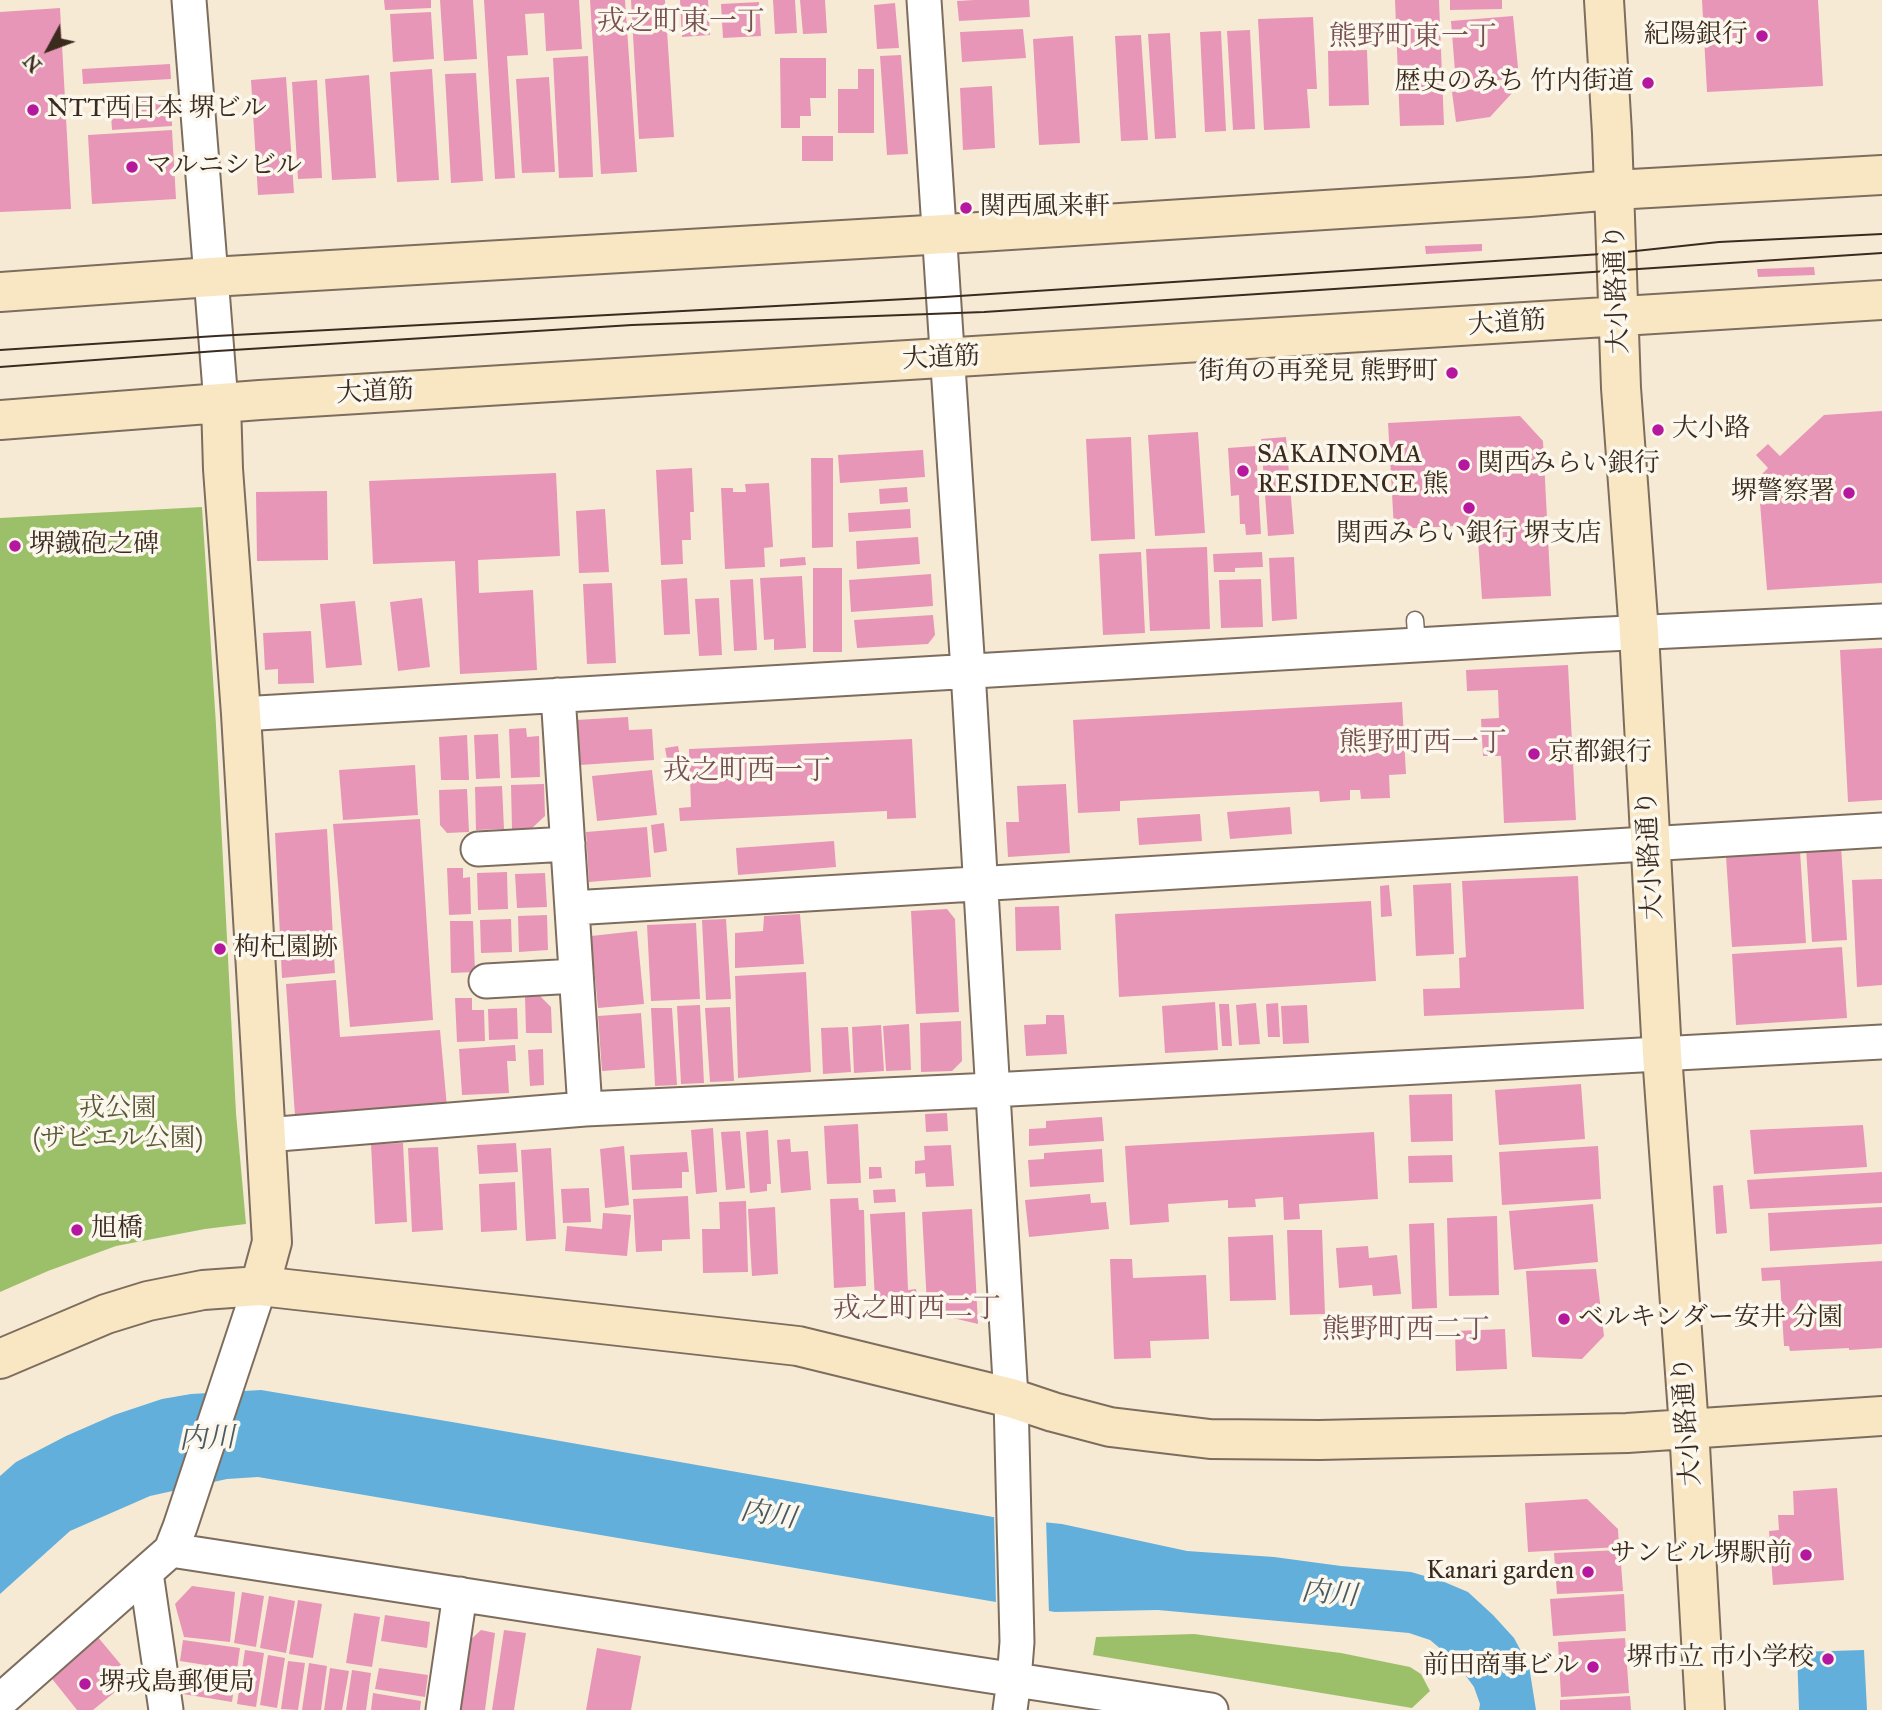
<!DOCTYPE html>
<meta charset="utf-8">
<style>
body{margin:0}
#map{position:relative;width:1882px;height:1710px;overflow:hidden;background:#f7ead5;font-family:"IM FELL Great Primer",serif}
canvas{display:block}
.north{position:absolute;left:14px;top:14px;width:70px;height:70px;-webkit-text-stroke:5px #fbf7ec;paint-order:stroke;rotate:229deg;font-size:19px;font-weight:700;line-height:28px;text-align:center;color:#3b2a1e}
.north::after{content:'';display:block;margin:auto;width:24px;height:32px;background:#3b2a1e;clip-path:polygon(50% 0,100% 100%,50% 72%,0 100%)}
</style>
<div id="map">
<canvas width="1882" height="1710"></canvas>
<div class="north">N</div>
</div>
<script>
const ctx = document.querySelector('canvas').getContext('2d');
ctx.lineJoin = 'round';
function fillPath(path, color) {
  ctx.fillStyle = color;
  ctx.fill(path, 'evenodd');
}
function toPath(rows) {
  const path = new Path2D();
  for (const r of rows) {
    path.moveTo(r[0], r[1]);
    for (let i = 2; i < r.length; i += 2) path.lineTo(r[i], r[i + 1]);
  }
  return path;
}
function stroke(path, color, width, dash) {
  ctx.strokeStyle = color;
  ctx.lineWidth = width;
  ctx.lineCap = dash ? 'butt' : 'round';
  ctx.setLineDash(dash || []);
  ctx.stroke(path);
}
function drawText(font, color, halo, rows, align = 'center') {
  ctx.font = font + ' "IM FELL Great Primer","Noto Serif JP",serif';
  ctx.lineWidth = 7;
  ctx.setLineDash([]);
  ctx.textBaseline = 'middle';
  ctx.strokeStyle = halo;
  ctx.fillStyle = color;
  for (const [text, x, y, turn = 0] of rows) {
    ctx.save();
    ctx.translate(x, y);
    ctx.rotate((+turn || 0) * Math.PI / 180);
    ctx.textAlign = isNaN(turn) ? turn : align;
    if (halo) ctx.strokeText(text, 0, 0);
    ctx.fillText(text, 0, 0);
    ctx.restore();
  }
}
const green = toPath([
 [202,507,216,725,236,1113,246,1224,205,1229,116,1246,48,1271,0,1292,0,518],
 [1194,1634,1341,1653,1410,1667,1421,1674,1430,1691,1412,1708,1093,1655,1096,1637]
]);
const water = toPath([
 [261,1390,452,1422,993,1517,1062,1524,1187,1551,1274,1557,1341,1566,1411,1572,1442,1581,1468,1592,1493,1615,1514,1638,1529,1666,1536,1710,1479,1710,1480,1704,1474,1687,1455,1661,1430,1640,1409,1633,1158,1610,1055,1612,258,1477,227,1479,150,1496,70,1531,0,1594,0,1476,16,1462,66,1436,114,1415,162,1399,191,1394],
 [1864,1650,1867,1710,1799,1710,1797,1652]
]);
const pier = toPath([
 [994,1514,1046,1519,1049,1614,996,1605]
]);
const building = toPath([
 [384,0,431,0,431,8,385,10],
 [440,0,473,0,477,59,444,61],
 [484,0,579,0,582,49,546,51,544,13,525,14,528,55,507,56,515,178,495,179],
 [590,0,625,0,637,172,601,174],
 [631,0,665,0,674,137,639,139],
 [680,0,708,0,710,35,682,37],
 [773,0,795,0,797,33,775,34],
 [800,0,825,0,827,33,803,34],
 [974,0,1029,0,1030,17,959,21,957,1],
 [1395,0,1439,0,1444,125,1400,126],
 [1450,0,1502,0,1502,9,1450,10],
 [1702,0,1818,0,1823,86,1707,92],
 [759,2,761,36,723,38,721,4],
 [895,3,899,48,877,49,874,5],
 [60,8,71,209,0,212,0,12],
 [431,12,434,59,393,62,390,14],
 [1513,16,1519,78,1456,84,1451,21],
 [1313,17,1317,89,1307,89,1310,128,1264,130,1258,19],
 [1023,29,1026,58,962,62,960,32],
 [1250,30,1255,129,1233,130,1227,31],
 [1221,31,1226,131,1205,132,1200,32],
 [1170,33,1176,138,1155,139,1148,34],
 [1141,35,1148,140,1121,141,1115,36],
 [1073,36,1080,143,1039,145,1033,39],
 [1367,50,1369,105,1329,106,1328,51],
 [901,55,908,154,887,155,880,56],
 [588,56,593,177,559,178,553,58],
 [780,58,826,58,826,98,810,98,811,116,800,116,800,128,781,128],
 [170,64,171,79,83,84,82,69],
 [432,69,439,180,397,182,390,72],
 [858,69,874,69,874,133,838,133,838,89,858,89],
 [476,73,483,181,451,183,445,74],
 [369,75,376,178,332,180,325,79],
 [286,77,294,193,258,195,251,80],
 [549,77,555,172,522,173,516,79],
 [317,80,322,178,298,179,292,82],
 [1512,84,1513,92,1490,117,1456,122,1452,92],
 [992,86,995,148,963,150,960,88],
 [171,96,172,126,112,130,110,100],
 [172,130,176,199,92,204,88,135],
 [802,136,833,136,833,161,802,161],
 [1482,244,1482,251,1426,254,1425,246],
 [1814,267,1815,275,1758,277,1757,269],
 [1882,411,1882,583,1767,590,1758,478,1768,468,1756,455,1768,444,1780,456,1824,415],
 [1520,416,1543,441,1551,596,1482,599,1477,525,1394,529,1388,423],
 [1198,432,1205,533,1155,536,1148,435],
 [1131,437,1135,539,1091,541,1086,439],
 [1286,437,1294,534,1268,536,1261,439],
 [1256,446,1261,534,1246,535,1245,524,1240,524,1239,495,1231,496,1228,448],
 [923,450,925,477,840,483,838,455],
 [811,458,833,458,833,547,812,548],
 [692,468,694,512,690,512,691,540,682,540,683,564,661,565,656,470],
 [556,473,560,556,478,560,479,593,533,590,537,670,460,674,455,561,373,564,369,481],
 [769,483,773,547,764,548,765,567,725,569,721,488,733,488,733,492,746,492,745,484],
 [907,487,908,502,880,504,879,489],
 [327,491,328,560,257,561,256,492],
 [605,509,609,572,579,573,576,511],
 [910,509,911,528,849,532,848,513],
 [918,537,920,564,857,569,856,541],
 [1207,547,1210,629,1150,631,1146,549],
 [1141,552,1145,633,1103,635,1099,554],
 [1262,552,1263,567,1235,568,1235,572,1214,572,1213,554],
 [805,557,806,565,780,567,780,559],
 [1294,557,1297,619,1272,621,1269,558],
 [813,568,842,568,842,652,813,652],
 [931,574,933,606,851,612,849,580],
 [802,576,806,648,774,650,774,639,764,640,760,578],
 [687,578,690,634,664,635,661,580],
 [753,579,757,650,734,651,730,580],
 [1261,579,1263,627,1221,628,1219,580],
 [612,583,616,663,587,664,583,584],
 [422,598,430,667,398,671,390,602],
 [719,598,722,655,699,656,695,599],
 [355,601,362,665,326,668,320,604],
 [933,615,935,635,928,644,857,648,854,620],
 [311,631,314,683,278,684,278,669,265,670,263,633],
 [1882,648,1882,800,1848,802,1840,650],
 [1568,665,1576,820,1504,823,1501,756,1483,756,1481,719,1499,718,1498,690,1467,691,1466,670],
 [1402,702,1406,774,1389,775,1390,798,1361,799,1360,790,1350,790,1350,800,1320,802,1319,791,1120,801,1120,811,1078,813,1073,720],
 [628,717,629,730,652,729,654,760,580,765,576,720],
 [526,728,527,737,539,736,540,777,511,778,509,729],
 [498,734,500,778,476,779,474,735],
 [467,735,469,780,441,780,439,737],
 [912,739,916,818,887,819,887,811,680,821,679,808,691,807,689,749],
 [678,746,681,762,668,764,665,748],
 [415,765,418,815,343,820,339,770],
 [652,770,657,815,597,821,592,776],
 [544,784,545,816,531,829,512,829,511,785],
 [1066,784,1070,853,1008,857,1006,822,1019,822,1017,786],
 [502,786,504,829,476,830,475,787],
 [467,789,469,832,447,833,440,825,439,790],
 [1290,807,1292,834,1230,839,1227,812],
 [1200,814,1202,841,1139,845,1137,818],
 [420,819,433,1020,350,1027,333,824],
 [664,823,667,851,654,853,651,825],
 [647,827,651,877,589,882,586,832],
 [327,829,335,973,282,978,275,833],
 [834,841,836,867,738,875,736,848],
 [1841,846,1847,940,1812,942,1806,848],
 [1800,851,1806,943,1732,947,1726,856],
 [447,868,463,868,463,878,470,877,471,914,449,915],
 [507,872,508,909,478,910,477,873],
 [545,873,547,907,517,908,515,874],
 [1578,876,1584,1009,1424,1016,1423,989,1460,988,1459,958,1466,957,1462,881],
 [1882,879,1882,985,1857,987,1852,880],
 [1451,883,1454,954,1416,956,1413,885],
 [1389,885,1392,916,1381,917,1380,886],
 [1371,901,1376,981,1119,997,1115,914],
 [1059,906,1061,950,1016,951,1015,907],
 [947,909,955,919,959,1012,916,1014,911,911],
 [800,914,804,964,735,968,735,933,763,931,764,916],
 [547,915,548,950,519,952,518,916],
 [511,919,512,952,481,953,480,920],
 [726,919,731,999,706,1000,702,920],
 [450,921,473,921,475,972,451,973],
 [696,923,700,999,651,1001,647,925],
 [637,931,644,1004,598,1008,591,936],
 [1842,947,1847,1018,1736,1025,1732,954],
 [806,972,811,1072,738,1078,735,976],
 [336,980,340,1037,440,1030,447,1107,295,1116,286,984],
 [525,996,540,996,551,1007,552,1033,526,1033],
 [455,998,472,998,472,1010,484,1010,485,1041,457,1042],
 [1215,1002,1218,1050,1165,1053,1162,1006],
 [1256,1003,1260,1044,1239,1045,1236,1005],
 [1278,1003,1280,1037,1268,1037,1266,1004],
 [1219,1004,1229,1004,1232,1046,1222,1046],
 [700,1005,704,1083,681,1084,677,1006],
 [1307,1005,1309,1043,1283,1044,1281,1006],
 [730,1007,734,1081,710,1082,705,1008],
 [517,1008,518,1039,489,1040,488,1009],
 [651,1008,672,1008,677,1085,655,1086],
 [641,1013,645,1068,602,1071,598,1016],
 [1046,1015,1064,1015,1067,1054,1026,1056,1024,1025,1046,1024],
 [961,1021,962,1061,952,1071,921,1072,920,1023],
 [909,1024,911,1070,886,1071,883,1026],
 [881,1025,884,1071,854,1073,852,1027],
 [848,1027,851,1072,823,1074,821,1028],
 [515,1045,516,1061,507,1061,509,1093,462,1095,459,1049],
 [543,1049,544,1085,530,1086,528,1050],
 [1581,1084,1585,1139,1499,1145,1495,1090],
 [1452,1094,1453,1141,1411,1142,1409,1095],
 [947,1113,948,1131,926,1132,925,1114],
 [1102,1117,1104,1141,1029,1146,1029,1129,1046,1128,1046,1121],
 [858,1124,861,1183,827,1184,824,1126],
 [1863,1125,1867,1167,1754,1174,1750,1130],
 [713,1128,717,1192,696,1194,691,1130],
 [768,1130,771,1184,767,1184,767,1191,750,1193,746,1132],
 [740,1131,745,1188,726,1190,721,1132],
 [1374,1132,1378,1199,1299,1204,1300,1219,1284,1220,1283,1197,1255,1199,1256,1207,1228,1208,1228,1200,1168,1204,1169,1222,1130,1225,1125,1146],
 [790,1139,791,1152,808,1151,811,1190,781,1193,777,1140],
 [403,1143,407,1222,375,1224,371,1144],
 [516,1143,518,1172,479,1174,477,1145],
 [951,1145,954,1186,926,1187,925,1173,915,1174,915,1161,925,1160,924,1146],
 [624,1146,629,1205,605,1208,600,1149],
 [1598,1146,1601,1199,1502,1205,1499,1152],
 [438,1147,443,1230,412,1232,408,1148],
 [551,1148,556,1239,526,1241,521,1150],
 [1102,1149,1104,1182,1030,1187,1028,1160,1044,1159,1044,1153],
 [687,1152,689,1172,682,1172,682,1188,632,1190,630,1155],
 [1452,1155,1453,1182,1409,1183,1408,1156],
 [869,1167,881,1167,882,1178,869,1179],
 [1882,1172,1882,1203,1750,1209,1747,1180],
 [515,1182,517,1230,481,1232,479,1184],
 [1723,1185,1727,1233,1716,1234,1713,1186],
 [589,1188,591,1222,563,1223,561,1189],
 [895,1189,896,1202,874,1203,873,1190],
 [1090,1194,1091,1203,1106,1202,1109,1229,1029,1237,1025,1200],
 [688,1196,690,1239,662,1240,662,1251,636,1252,633,1199],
 [858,1198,859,1210,864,1210,866,1286,834,1288,830,1199],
 [746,1201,748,1272,703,1273,702,1229,720,1229,719,1202],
 [1593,1204,1598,1262,1514,1270,1509,1211],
 [775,1207,778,1274,752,1276,748,1209],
 [1882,1207,1882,1244,1770,1251,1768,1213],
 [972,1209,978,1324,936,1314,934,1307,927,1305,922,1212],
 [905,1212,908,1290,916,1289,917,1297,875,1299,870,1214],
 [603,1213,631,1215,627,1256,565,1251,567,1226,602,1229],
 [1497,1216,1499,1295,1449,1296,1447,1218],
 [1434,1223,1437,1308,1412,1309,1409,1224],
 [1287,1230,1322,1230,1325,1314,1290,1315],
 [1273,1235,1276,1300,1230,1301,1228,1237],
 [1368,1246,1369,1258,1397,1255,1401,1294,1373,1296,1372,1285,1339,1288,1336,1248],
 [1110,1259,1132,1259,1133,1278,1206,1275,1209,1339,1150,1341,1151,1358,1114,1359],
 [1882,1261,1882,1348,1849,1350,1849,1348,1790,1351,1789,1346,1784,1346,1780,1280,1762,1281,1761,1268],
 [1596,1269,1604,1336,1582,1359,1532,1357,1526,1271],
 [1505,1329,1507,1369,1456,1371,1455,1331],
 [1837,1488,1844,1580,1773,1585,1769,1531,1779,1530,1778,1515,1794,1515,1793,1491],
 [1587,1499,1618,1529,1619,1547,1528,1552,1525,1503],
 [1620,1550,1623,1591,1557,1594,1554,1553],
 [192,1586,235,1592,230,1642,184,1637,175,1604],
 [242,1592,264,1596,256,1647,234,1643],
 [1624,1594,1626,1631,1553,1636,1550,1599],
 [269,1596,295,1601,286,1653,260,1648],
 [298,1600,322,1604,313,1658,289,1654],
 [354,1613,380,1617,372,1667,346,1663],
 [385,1615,430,1622,427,1648,381,1641],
 [481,1630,495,1633,485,1710,459,1710,468,1642],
 [504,1630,526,1633,514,1710,492,1710],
 [97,1636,132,1678,93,1710,77,1710,49,1675],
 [1625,1638,1629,1693,1561,1697,1558,1642],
 [183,1640,240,1648,237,1670,180,1661],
 [597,1648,641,1656,631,1710,586,1710],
 [245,1650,264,1653,256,1707,237,1704],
 [268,1655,285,1658,277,1708,260,1705],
 [288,1661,305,1663,298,1710,281,1709],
 [309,1663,327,1666,321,1710,302,1710],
 [187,1666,236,1673,232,1702,183,1694],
 [330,1668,349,1671,342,1710,324,1710],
 [379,1668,428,1675,425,1697,375,1689],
 [352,1670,371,1673,366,1710,346,1710],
 [373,1693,421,1701,420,1710,371,1710],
 [1630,1696,1631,1710,1560,1710,1560,1700]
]);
const lane = toPath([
 [1415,620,1417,645]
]);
const street = toPath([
 [189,0,221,403],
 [924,0,968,671,1011,1398,1017,1642,1014,1680,1010,1710],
 [558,695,585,1109],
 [241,714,1587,635,1882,621],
 [478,849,568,844],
 [572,908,1882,830],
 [486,981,576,976],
 [266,1135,585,1109,992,1090,1882,1042],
 [171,1550,1211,1710],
 [146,1573,166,1710],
 [0,1701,171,1550,180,1527,260,1286],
 [443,1710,460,1594]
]);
const secondary = toPath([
 [1604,0,1612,133,1621,388,1639,633,1662,1054,1689,1428,1705,1710],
 [0,292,211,277,979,232,1529,197,1614,190,1882,175],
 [221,403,223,469,241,714,272,1242,260,1286],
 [0,420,260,400,1882,300],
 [0,1359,106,1314,148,1301,203,1290,260,1286,798,1346,1011,1398,1053,1412,1110,1427,1210,1439,1319,1440,1627,1433,1882,1416]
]);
const tram = toPath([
 [0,350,216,336,944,297,1617,253,1719,242,1882,234],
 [0,367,217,351,632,325,984,312,1882,253]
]);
const markers = [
 [1762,36,7,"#b5179e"],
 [1648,83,7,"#b5179e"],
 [33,110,7,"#b5179e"],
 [132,167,7,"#b5179e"],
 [966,208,7,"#b5179e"],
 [1452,373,7,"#b5179e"],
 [1658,430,7,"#b5179e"],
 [1464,465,7,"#b5179e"],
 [1243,471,7,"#b5179e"],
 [1849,493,7,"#b5179e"],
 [1469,508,7,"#b5179e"],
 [15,546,7,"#b5179e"],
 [1534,754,7,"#b5179e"],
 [220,949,7,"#b5179e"],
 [77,1230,7,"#b5179e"],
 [1564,1319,7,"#b5179e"],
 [1806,1555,7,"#b5179e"],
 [1588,1572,7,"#b5179e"],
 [1828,1659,7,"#b5179e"],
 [1593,1667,7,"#b5179e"],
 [85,1684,7,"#b5179e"]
];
const poiNames = [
 ["紀陽銀行",1748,36,"right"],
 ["歴史のみち 竹内街道",1634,83,"right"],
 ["NTT西日本 堺ビル",47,110],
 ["マルニシビル",146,167],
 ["関西風来軒",980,208],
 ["街角の再発見 熊野町",1438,373,"right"],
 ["大小路",1672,430],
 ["SAKAINOMA",1257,456],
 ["RESIDENCE 熊",1257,486],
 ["関西みらい銀行",1478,465],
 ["堺警察署",1835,493,"right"],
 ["関西みらい銀行 堺支店",1469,535,"center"],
 ["堺鐡砲之碑",29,546],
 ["京都銀行",1548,754],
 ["枸杞園跡",234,949],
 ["旭橋",91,1230],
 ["ベルキンダー安井 分園",1578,1319],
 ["サンビル堺駅前",1792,1555,"right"],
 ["Kanari garden",1574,1572,"right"],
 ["堺市立 市小学校",1814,1659,"right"],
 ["前田商事ビル",1579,1667,"right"],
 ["堺戎島郵便局",99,1684]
];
const streetNames = [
 ["大小路通り",1618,289,-92],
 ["大道筋",1507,324,-4],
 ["大道筋",941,359,-3],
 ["大道筋",375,393,-3],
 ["大小路通り",1651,855,-93],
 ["大小路通り",1688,1421,-94]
];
const parkNames = [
 ["戎公園",118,1110],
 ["(ザビエル公園)",118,1140]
];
const neighbourhoodNames = [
 ["戎之町東一丁",681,23],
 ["熊野町東一丁",1413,38],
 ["熊野町西一丁",1423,744],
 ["戎之町西一丁",747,772],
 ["戎之町西二丁",917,1310],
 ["熊野町西二丁",1406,1331]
];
const waterNames = [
 ["内川",207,1440,-2],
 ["内川",768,1516,9],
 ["内川",1329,1595,5]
];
fillPath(green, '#9cc06a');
fillPath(water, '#63afdc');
fillPath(pier, '#f7ead5');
fillPath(building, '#e796b7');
stroke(lane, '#7d6d5e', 19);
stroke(street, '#7d6d5e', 37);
stroke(secondary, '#7d6d5e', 42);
stroke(lane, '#fff', 16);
stroke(street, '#fff', 33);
stroke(secondary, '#f9e7c3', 38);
stroke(tram, '#3b2a1e', 2);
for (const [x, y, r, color] of markers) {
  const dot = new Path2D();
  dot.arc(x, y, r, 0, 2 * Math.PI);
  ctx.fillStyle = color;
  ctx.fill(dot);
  stroke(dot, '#fbf7ec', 2.5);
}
drawText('26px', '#3b2a1e', '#fbf7ec', poiNames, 'left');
drawText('26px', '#3b2a1e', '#fbf7ec', streetNames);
drawText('26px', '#585735', '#fbf7ec', parkNames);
drawText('28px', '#775054', '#fbf7ec', neighbourhoodNames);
drawText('italic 28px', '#495960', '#fbf7ec', waterNames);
</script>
